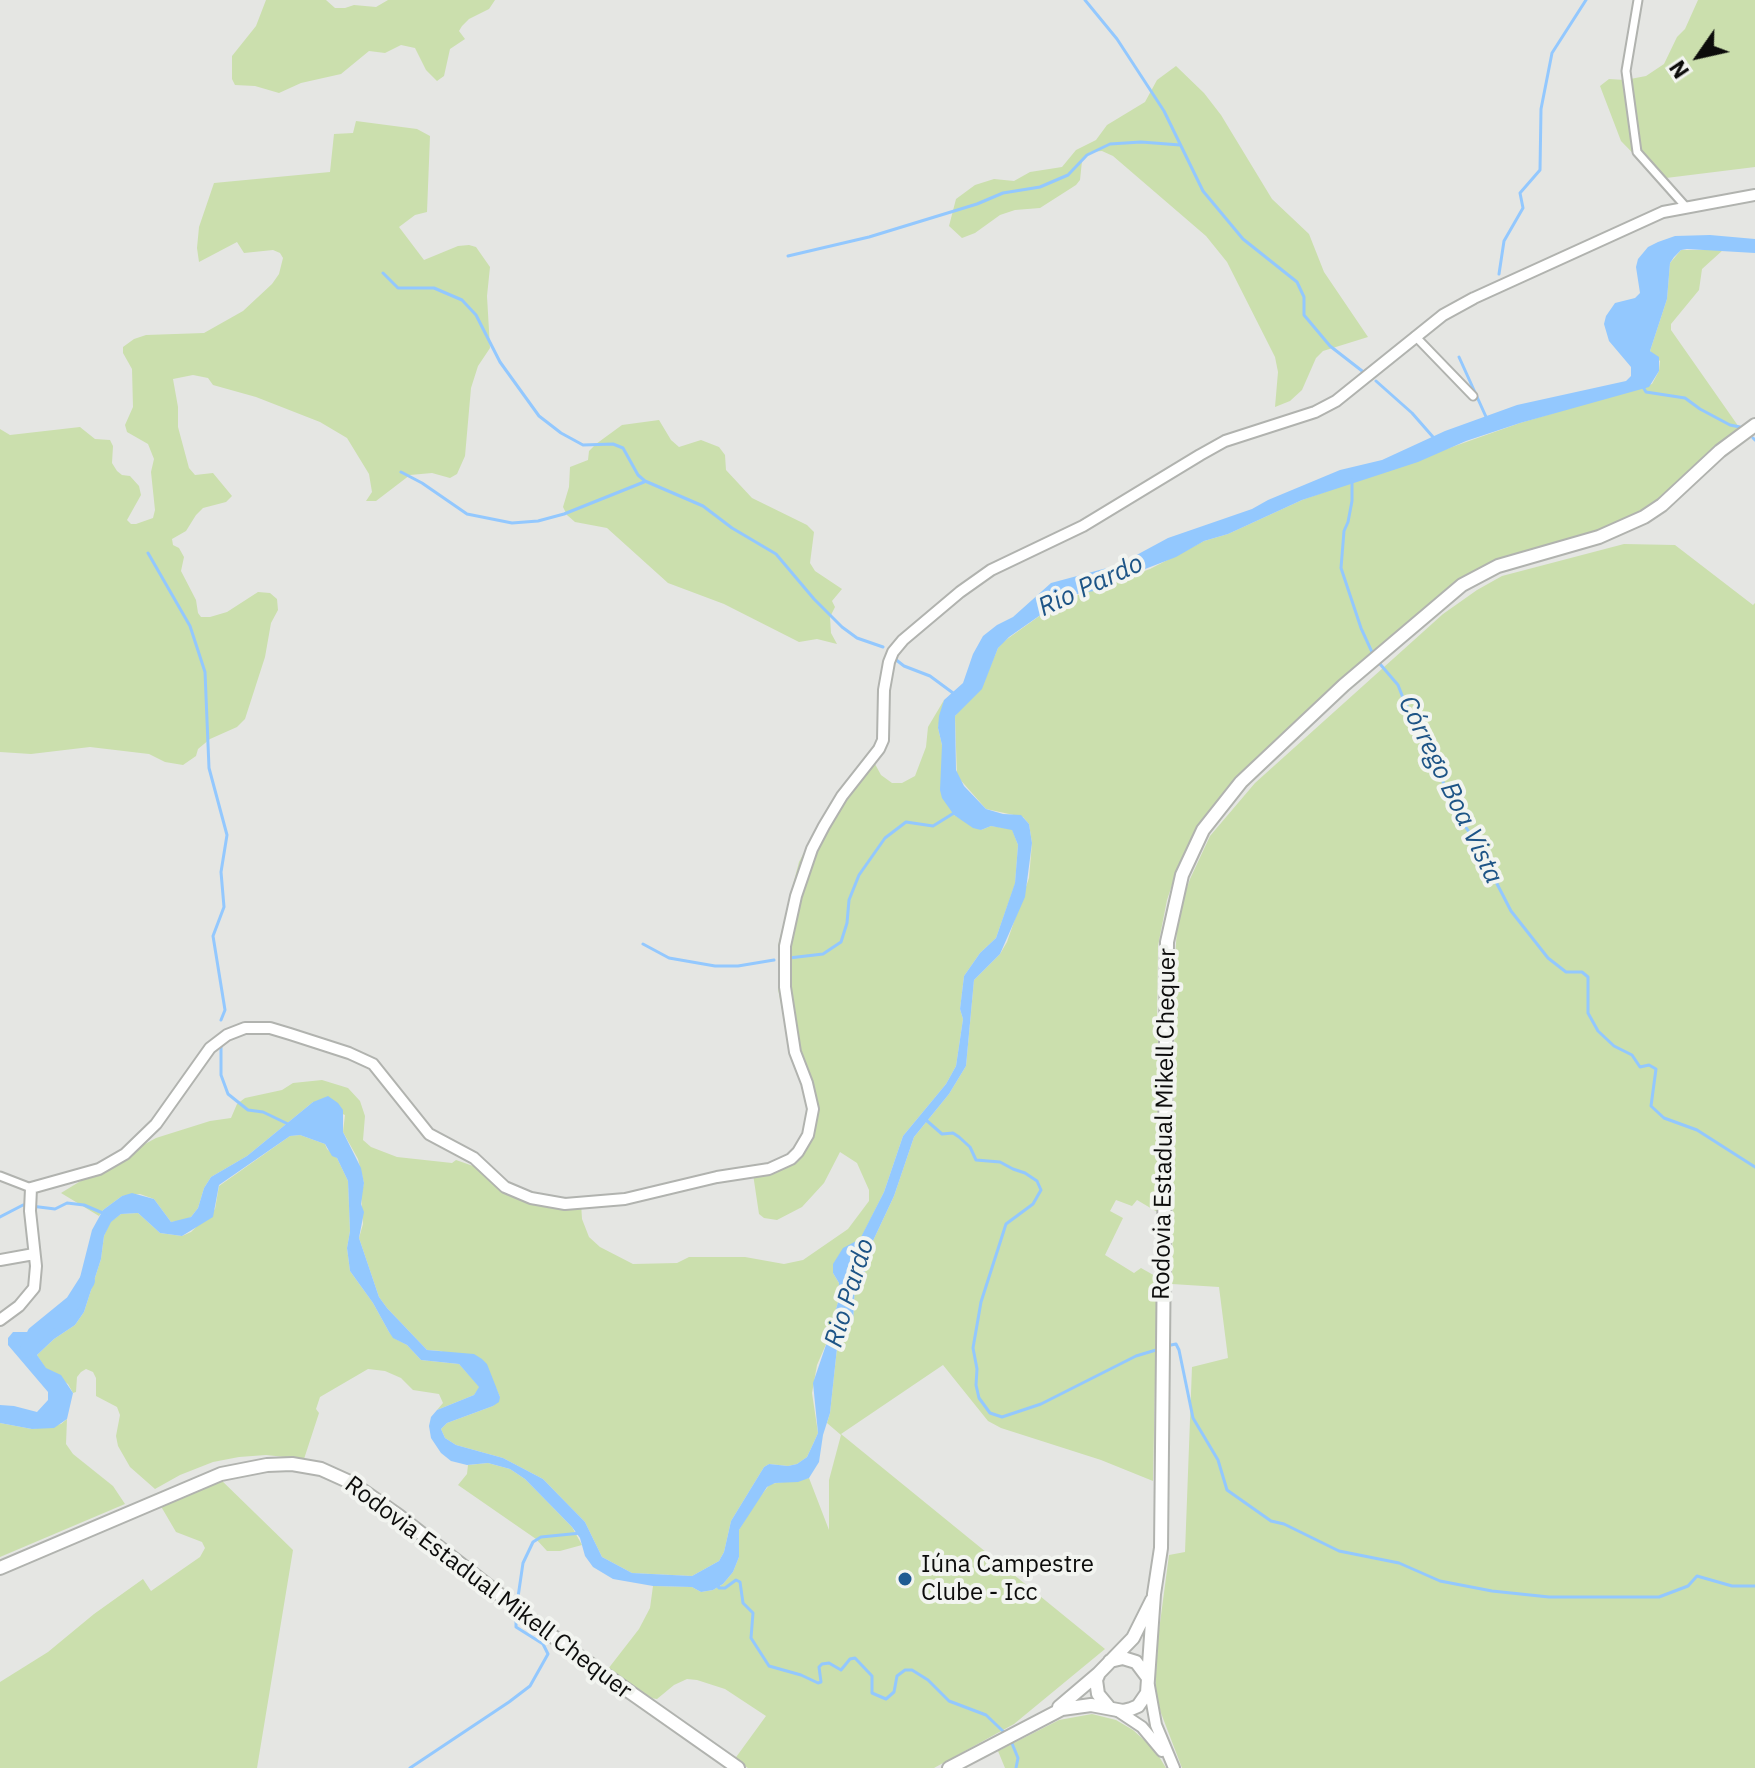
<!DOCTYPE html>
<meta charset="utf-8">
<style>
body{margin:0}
#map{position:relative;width:1755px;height:1768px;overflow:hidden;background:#e5e6e3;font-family:"IBM Plex Sans",sans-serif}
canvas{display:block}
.north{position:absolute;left:1659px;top:16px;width:80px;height:80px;-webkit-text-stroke:6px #f2f4f0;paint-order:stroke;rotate:236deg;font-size:22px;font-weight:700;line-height:32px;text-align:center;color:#0c0c0b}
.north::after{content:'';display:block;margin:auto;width:28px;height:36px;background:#0c0c0b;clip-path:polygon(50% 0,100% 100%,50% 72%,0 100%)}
</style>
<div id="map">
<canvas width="1755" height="1768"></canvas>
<div class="north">N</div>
</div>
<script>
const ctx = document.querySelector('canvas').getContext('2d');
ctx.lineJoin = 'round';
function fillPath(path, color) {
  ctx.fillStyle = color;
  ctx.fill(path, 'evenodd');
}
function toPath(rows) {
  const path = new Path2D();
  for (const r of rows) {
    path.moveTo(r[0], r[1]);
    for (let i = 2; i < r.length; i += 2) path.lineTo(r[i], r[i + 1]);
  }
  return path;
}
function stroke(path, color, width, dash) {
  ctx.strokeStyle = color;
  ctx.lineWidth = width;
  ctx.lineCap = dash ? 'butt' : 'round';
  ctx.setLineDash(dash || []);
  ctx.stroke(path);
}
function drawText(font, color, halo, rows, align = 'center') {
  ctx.font = font + ' "IBM Plex Sans",sans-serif';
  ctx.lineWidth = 8;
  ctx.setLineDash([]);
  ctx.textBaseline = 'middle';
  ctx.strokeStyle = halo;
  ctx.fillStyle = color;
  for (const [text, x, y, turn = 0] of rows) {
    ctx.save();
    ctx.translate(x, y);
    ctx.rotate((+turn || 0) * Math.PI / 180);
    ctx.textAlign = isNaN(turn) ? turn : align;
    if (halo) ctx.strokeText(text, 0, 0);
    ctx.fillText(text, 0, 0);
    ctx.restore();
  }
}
const green = toPath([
 [266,0,326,0,335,8,345,8,354,5,376,7,388,0,495,0,489,9,469,19,462,26,459,31,465,39,450,49,444,76,437,81,426,70,415,48,401,45,385,53,369,51,341,74,301,83,279,93,255,86,235,85,232,79,232,56,256,26],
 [1698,0,1755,0,1755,167,1658,179,1621,141,1600,86,1609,79,1625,80,1646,76,1664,64,1677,37,1685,29],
 [1176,66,1204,93,1221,115,1272,199,1309,234,1324,272,1368,337,1323,351,1316,358,1302,390,1290,401,1275,407,1278,372,1275,357,1227,262,1206,236,1113,156,1102,151,1090,152,1082,161,1080,180,1076,185,1040,208,1015,210,1000,215,975,233,962,238,949,226,956,199,975,185,994,179,1014,181,1030,172,1062,167,1076,150,1096,140,1107,125,1145,102,1157,80],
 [356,121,417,129,430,136,427,212,415,215,399,227,424,260,458,246,469,245,476,247,490,267,487,296,490,348,478,366,471,388,465,456,457,474,450,478,432,473,410,475,376,501,366,501,372,492,369,474,347,438,320,422,256,397,213,385,208,378,193,375,173,379,178,407,178,427,189,468,195,475,213,473,232,496,226,502,203,508,196,515,186,531,172,539,173,545,179,548,184,557,181,571,196,600,198,613,201,617,210,617,227,612,258,592,270,593,277,599,278,610,271,623,265,657,245,719,237,727,210,739,198,749,196,756,183,765,165,762,149,754,90,747,31,754,0,752,0,429,10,435,80,427,95,439,110,440,113,446,112,463,117,471,122,475,130,476,139,486,141,495,127,520,131,524,136,524,153,518,155,510,151,472,154,459,148,444,127,432,125,425,133,407,132,369,123,353,123,347,134,339,146,335,204,333,243,311,272,284,279,274,283,258,280,253,273,250,244,253,237,242,199,262,197,248,199,227,214,183,330,172,334,134,353,133],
 [1681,250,1723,250,1702,269,1699,290,1671,324,1671,330,1741,430,1642,517,1471,578,1204,820,1179,864,1167,900,1158,946,1157,1023,1161,1108,1159,1213,1137,1200,1132,1206,1116,1200,1110,1211,1123,1218,1105,1255,1134,1273,1141,1268,1157,1277,1153,1481,1101,1460,1001,1428,988,1421,943,1365,841,1434,1105,1649,1014,1724,934,1768,748,1768,734,1760,766,1716,725,1689,697,1680,687,1679,674,1685,657,1699,650,1698,643,1696,608,1669,639,1629,650,1608,653,1586,692,1587,701,1592,713,1590,723,1584,733,1572,739,1557,739,1530,752,1507,770,1484,809,1478,829,1530,829,1480,841,1435,827,1423,830,1413,837,1348,842,1336,853,1323,855,1284,869,1266,872,1243,894,1196,914,1137,949,1094,966,1066,974,980,1000,954,1007,942,1029,878,1032,843,1029,824,1023,817,986,809,957,776,955,716,985,679,998,648,1003,642,1059,602,1150,569,1204,541,1228,534,1302,500,1520,423,1652,384,1659,371,1660,361,1650,351,1667,299,1670,263],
 [659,420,671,440,679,447,701,440,719,447,725,455,726,470,752,498,807,525,814,532,810,563,815,571,842,589,832,601,835,607,830,617,831,633,837,644,817,639,799,642,724,604,668,583,607,528,575,522,567,515,563,507,569,487,570,467,588,460,589,451,596,444,622,425],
 [1624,544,1675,545,1753,605,1755,603,1755,1768,1182,1768,1161,1713,1155,1692,1158,1638,1169,1555,1185,1552,1192,1367,1228,1358,1219,1287,1172,1284,1175,959,1178,913,1190,879,1210,836,1255,783,1443,614,1477,590,1502,576],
 [944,700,938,728,942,745,942,771,954,815,981,830,991,826,1012,829,1018,845,1015,884,996,938,980,953,964,976,960,1009,963,1019,956,1066,946,1084,903,1136,884,1192,860,1240,833,1273,839,1283,838,1302,827,1342,817,1365,812,1393,818,1433,814,1442,807,1457,797,1464,788,1466,769,1464,764,1467,731,1521,724,1552,719,1561,692,1576,632,1573,602,1557,585,1522,543,1479,503,1458,456,1445,445,1438,441,1429,447,1423,493,1406,500,1397,496,1388,441,1351,427,1350,387,1308,379,1297,359,1238,363,1224,361,1196,364,1183,358,1159,343,1132,345,1115,313,1102,247,1156,211,1177,204,1188,198,1208,191,1217,185,1220,171,1222,154,1199,140,1194,122,1196,103,1210,99,1216,61,1193,110,1163,156,1138,210,1121,231,1118,237,1104,245,1098,282,1090,293,1083,322,1080,348,1088,360,1101,365,1116,363,1140,371,1147,397,1157,452,1163,456,1160,476,1167,511,1194,581,1203,582,1219,589,1237,600,1247,633,1264,677,1263,689,1257,745,1257,784,1264,803,1260,848,1229,869,1201,869,1190,857,1163,840,1152,824,1183,802,1207,777,1220,764,1218,759,1214,753,1174,776,1164,794,1150,804,1134,809,1112,806,1088,790,1051,778,989,778,946,791,892,799,862,830,803,870,755,881,775,892,783,902,783,915,776,926,747,928,727],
 [300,1135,325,1144,327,1149,337,1158,348,1181,350,1231,347,1248,350,1271,373,1303,389,1332,394,1338,407,1345,421,1360,459,1364,480,1387,474,1395,437,1410,443,1403,439,1394,413,1390,401,1378,385,1371,368,1369,320,1397,316,1409,319,1413,304,1459,266,1455,239,1457,213,1462,180,1475,155,1489,130,1467,118,1446,116,1436,120,1415,117,1407,96,1396,96,1378,93,1372,86,1369,81,1372,77,1377,76,1392,73,1393,68,1384,46,1369,37,1355,54,1339,75,1325,84,1312,101,1259,104,1236,110,1222,121,1214,138,1213,160,1233,182,1236,191,1232,215,1209,219,1186,290,1136],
 [67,1419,66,1444,73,1454,113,1486,125,1504,0,1557,0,1423,32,1429,61,1424],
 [488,1463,510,1469,525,1479,572,1527,582,1545,560,1551,547,1551,536,1539,458,1485,467,1474,468,1465],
 [217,1476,293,1550,257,1768,0,1768,0,1682,48,1652,94,1614,143,1579,151,1591,200,1557,205,1548,202,1542,176,1532,159,1503],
 [1092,1714,1116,1720,1133,1730,1155,1750,1166,1768,1005,1768,998,1751,1059,1720]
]);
const water = toPath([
 [1710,235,1755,239,1755,253,1687,249,1681,250,1674,257,1670,263,1667,299,1650,351,1659,357,1659,371,1649,387,1520,423,1466,441,1418,462,1302,500,1228,534,1204,541,1176,557,1127,576,1102,590,1080,593,1059,602,1009,637,998,648,982,689,955,716,956,770,964,786,986,809,1003,814,1021,815,1029,824,1032,843,1025,897,1000,954,974,980,966,1066,949,1094,914,1137,894,1196,872,1243,869,1266,855,1284,853,1323,842,1336,837,1348,830,1413,823,1435,819,1462,809,1478,798,1482,775,1483,767,1487,739,1530,739,1557,733,1572,723,1584,713,1590,701,1592,692,1587,653,1586,613,1579,593,1567,585,1556,580,1538,572,1527,525,1479,510,1469,488,1463,467,1465,451,1461,441,1453,431,1438,429,1426,431,1417,437,1410,474,1395,479,1387,459,1364,421,1360,407,1345,393,1338,389,1332,373,1303,350,1271,347,1248,350,1231,348,1181,337,1158,332,1156,325,1144,300,1135,290,1136,219,1185,213,1217,182,1236,160,1233,138,1213,121,1214,111,1222,104,1236,101,1259,84,1312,75,1325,54,1339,37,1355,46,1368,61,1375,73,1393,67,1419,54,1428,32,1429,0,1423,0,1405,14,1406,37,1412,48,1400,48,1392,8,1345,8,1338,13,1332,38,1332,48,1328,72,1309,92,1230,103,1210,122,1196,132,1193,154,1199,171,1222,191,1217,198,1208,204,1188,211,1177,247,1156,313,1102,328,1096,338,1103,343,1110,343,1132,361,1168,364,1183,361,1204,364,1212,359,1238,379,1297,387,1308,427,1350,474,1354,482,1359,487,1364,500,1397,499,1402,493,1406,447,1423,441,1429,445,1438,456,1445,503,1458,543,1479,585,1522,602,1557,632,1573,692,1576,719,1561,724,1552,731,1521,764,1467,769,1464,788,1466,797,1464,807,1457,814,1442,818,1433,813,1383,827,1342,838,1302,839,1283,833,1273,833,1264,843,1248,860,1239,884,1192,903,1136,946,1084,956,1066,963,1019,960,1009,964,976,980,953,996,938,1015,883,1018,845,1012,830,991,826,981,830,973,828,954,815,942,798,940,790,942,745,938,728,939,716,944,700,963,683,973,654,983,636,997,625,1013,617,1051,583,1118,565,1168,538,1252,509,1268,500,1340,470,1382,460,1445,431,1517,405,1626,381,1631,376,1631,367,1609,341,1604,324,1606,316,1615,303,1635,298,1640,293,1636,267,1638,259,1648,247,1658,242,1675,236]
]);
const stream = toPath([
 [1085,0,1117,39,1164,111,1203,191,1243,239,1297,282,1304,297,1304,315,1330,346,1366,374],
 [788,256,869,237,977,204,1003,193,1040,187,1068,175,1087,155,1110,144,1141,142,1180,145],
 [383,273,398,288,434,288,462,300,476,315,500,362,539,416,561,433,583,445,613,444,623,448,638,475,645,481,703,506,732,528,776,554,814,599,842,627,857,638,883,647],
 [1499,274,1504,241,1523,208,1520,193,1540,170,1541,109,1552,53,1586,0],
 [1459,357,1487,419],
 [1376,381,1412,413,1433,437],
 [1643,387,1646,392,1685,398,1700,409,1730,425,1740,427],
 [1753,438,1755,440],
 [401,472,422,483,467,514,512,523,538,521,564,514,644,482],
 [1352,480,1352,501,1348,522,1344,531,1341,568,1361,628,1372,652],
 [148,553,190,626,205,672,209,768,227,835,221,872,224,907,213,936,225,1010,221,1020],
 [895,659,904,666,930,676,953,693],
 [1380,664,1398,685,1405,703,1429,741,1451,805,1475,841,1511,911,1548,958,1566,972,1582,972,1588,977,1588,1013,1598,1031,1614,1046,1632,1055,1640,1067,1649,1065,1656,1069,1651,1106,1664,1118,1697,1130,1755,1167],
 [643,944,669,958,715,966,738,966,774,960],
 [789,958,823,954,841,942,847,923,849,900,859,875,885,838,906,822,933,826,954,813],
 [221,1044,221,1075,228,1094,248,1110,263,1112,288,1124],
 [926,1120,942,1134,953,1133,959,1137,970,1147,976,1160,1000,1162,1013,1169,1025,1173,1037,1181,1041,1190,1033,1204,1006,1224,981,1302,973,1348,977,1369,976,1385,979,1398,990,1413,1002,1417,1041,1404,1136,1356,1156,1350],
 [0,1217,23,1205,55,1209,67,1203,84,1205,105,1214],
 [1171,1345,1176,1344,1179,1350,1193,1418,1218,1460,1227,1490,1271,1521,1284,1524,1339,1551,1399,1563,1440,1581,1492,1591,1549,1597,1659,1597,1688,1586,1697,1576,1732,1586,1755,1586],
 [717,1584,719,1588,725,1588,736,1580,740,1582,743,1603,753,1613,751,1638,769,1666,801,1675,818,1683,821,1682,819,1667,822,1664,829,1663,841,1670,850,1659,855,1658,872,1676,872,1693,886,1699,894,1692,897,1676,905,1670,912,1670,928,1680,949,1701,986,1715,1007,1735],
 [518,1597,523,1563,533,1542,541,1537,581,1533],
 [1011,1741,1018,1758,1016,1768],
 [410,1768,509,1702,530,1686,548,1654,543,1644,516,1627,516,1614]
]);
const river = toPath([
 [28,1350,35,1334,73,1303,87,1281]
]);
const street = toPath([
 [1638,0,1626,71,1637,152,1686,207],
 [1415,336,1473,396],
 [0,1176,31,1188]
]);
const secondary = toPath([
 [0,1260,34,1254],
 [0,1320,19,1306,34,1288,36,1266,30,1211,31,1188,99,1169,125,1154,156,1124,210,1048,227,1035,245,1028,270,1028,290,1034,349,1053,373,1064,429,1134,474,1158,505,1187,531,1198,565,1204,625,1199,717,1177,769,1169,791,1159,798,1152,808,1135,813,1109,807,1083,795,1052,785,987,785,946,796,896,812,849,824,826,842,796,879,749,883,740,884,690,889,662,893,652,903,640,960,592,991,570,1083,526,1200,455,1225,441,1315,412,1336,401,1443,315,1474,298,1663,212,1755,195],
 [1149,1686,1156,1725,1174,1768],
 [1115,1709,1142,1727,1162,1751]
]);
const primary = toPath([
 [0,1568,221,1474,267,1465,292,1464,321,1469,352,1483,399,1516,573,1652,738,1768],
 [1110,1661,1123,1658,1136,1662,1148,1678],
 [1108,1706,1098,1694,1096,1680,1099,1673,1133,1638,1152,1600],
 [1059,1707,1099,1673],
 [949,1768,1062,1709,1091,1705,1123,1711,1131,1709,1138,1706,1147,1693,1154,1594,1161,1548,1167,942,1182,875,1203,830,1241,782,1344,685,1462,585,1498,566,1599,537,1644,517,1662,505,1720,451,1755,425]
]);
const markers = [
 [905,1579,8,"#1e5b92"]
];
const streetNames = [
 ["Rodovia Estadual Mikell Chequer",1165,1124,-89],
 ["Rodovia Estadual Mikell Chequer",488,1588,37]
];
const poiNames = [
 ["Iúna Campestre",921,1565],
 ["Clube - Icc",921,1593]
];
const waterNames = [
 ["Rio Pardo",1091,586,-25],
 ["Córrego Boa Vista",1450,790,64],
 ["Rio Pardo",850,1293,-73]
];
fillPath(green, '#cbdfad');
fillPath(water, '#93c8fe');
stroke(stream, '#93c8fe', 3);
stroke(river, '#93c8fe', 16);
stroke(street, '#b1b3af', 11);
stroke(secondary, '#b1b3af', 14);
stroke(primary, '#b1b3af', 16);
stroke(street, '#fff', 7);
stroke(secondary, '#fff', 10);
stroke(primary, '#fff', 12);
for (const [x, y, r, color] of markers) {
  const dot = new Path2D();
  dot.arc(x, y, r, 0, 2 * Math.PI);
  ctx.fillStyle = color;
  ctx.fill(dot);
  stroke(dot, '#f2f4f0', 3);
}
drawText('24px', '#0c0c0b', '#f2f4f0', streetNames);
drawText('24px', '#0c0c0b', '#f2f4f0', poiNames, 'left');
drawText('italic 26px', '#1d5486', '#f2f4f0', waterNames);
</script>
